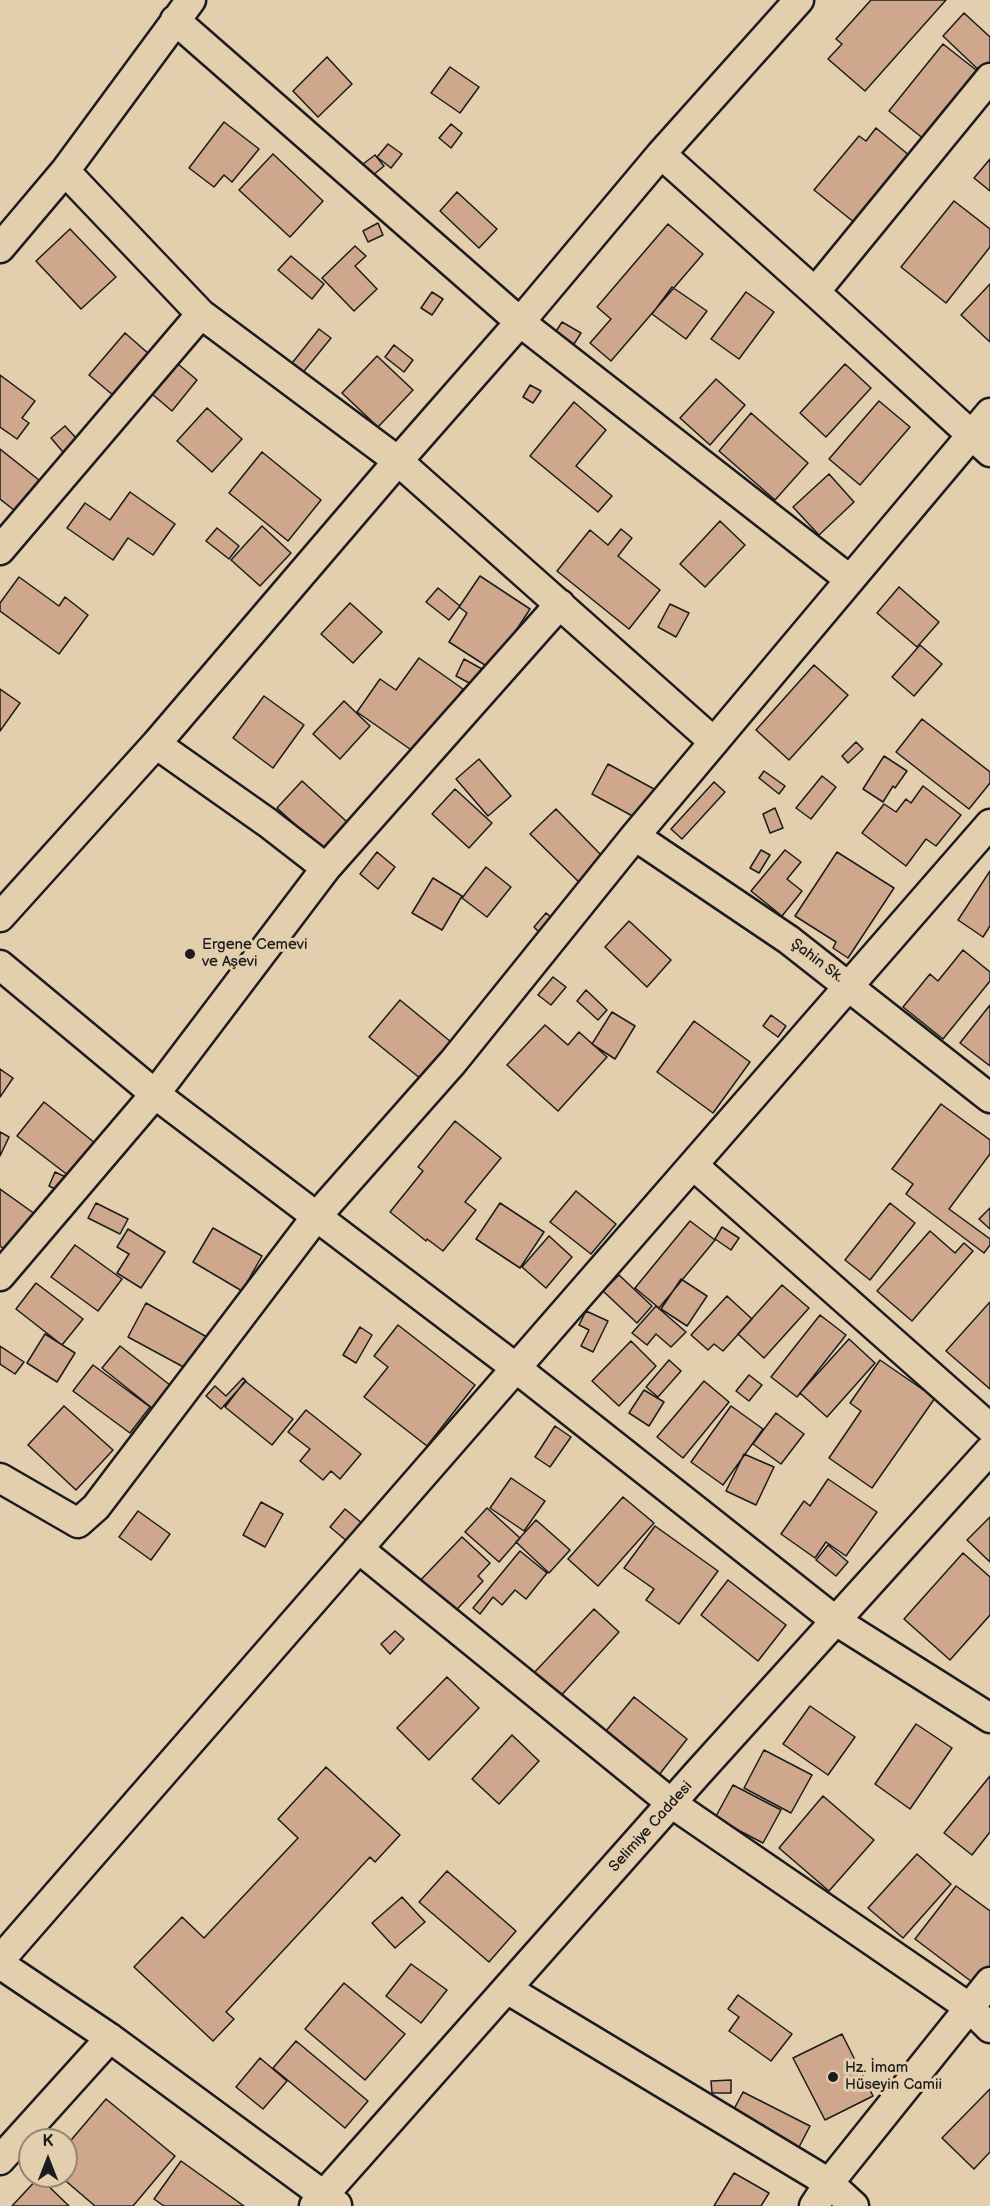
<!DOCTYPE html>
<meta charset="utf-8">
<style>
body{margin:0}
#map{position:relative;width:990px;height:2206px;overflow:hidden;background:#e3cead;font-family:"Balsamiq Sans",sans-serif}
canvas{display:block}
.north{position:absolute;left:18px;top:2128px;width:60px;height:60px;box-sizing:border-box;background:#e3cead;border:2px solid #938773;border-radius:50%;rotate:0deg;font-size:16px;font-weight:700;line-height:24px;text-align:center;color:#1c1c1c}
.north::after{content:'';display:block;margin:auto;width:21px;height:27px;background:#1c1c1c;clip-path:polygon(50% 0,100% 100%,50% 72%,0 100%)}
</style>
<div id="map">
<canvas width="990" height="2206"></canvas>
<div class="north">K</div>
</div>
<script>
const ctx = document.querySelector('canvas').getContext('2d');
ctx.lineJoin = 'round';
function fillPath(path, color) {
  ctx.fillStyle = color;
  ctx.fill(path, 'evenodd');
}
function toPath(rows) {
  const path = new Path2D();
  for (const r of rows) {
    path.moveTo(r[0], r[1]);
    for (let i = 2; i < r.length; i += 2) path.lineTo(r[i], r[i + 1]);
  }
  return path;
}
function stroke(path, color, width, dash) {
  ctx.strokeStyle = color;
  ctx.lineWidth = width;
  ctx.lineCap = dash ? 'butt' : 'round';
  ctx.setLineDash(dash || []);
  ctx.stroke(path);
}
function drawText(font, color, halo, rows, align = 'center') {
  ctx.font = font + ' "Balsamiq Sans",sans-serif';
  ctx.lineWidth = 6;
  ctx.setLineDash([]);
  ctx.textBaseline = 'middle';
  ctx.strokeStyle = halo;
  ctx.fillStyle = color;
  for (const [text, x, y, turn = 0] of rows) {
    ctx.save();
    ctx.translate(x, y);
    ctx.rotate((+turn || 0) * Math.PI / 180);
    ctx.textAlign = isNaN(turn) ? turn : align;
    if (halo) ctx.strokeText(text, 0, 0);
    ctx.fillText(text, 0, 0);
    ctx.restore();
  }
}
const building = toPath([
 [871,0,946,0,865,91,828,59,842,44,836,39,871,0],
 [964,13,990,37,990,71,985,76,943,36,964,13],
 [943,44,985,77,930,144,889,111,943,44],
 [327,57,352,84,318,117,293,91,327,57],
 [450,67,479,87,460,113,431,93,450,67],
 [224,122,259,149,232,182,224,175,214,187,189,168,224,122],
 [451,124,462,133,451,148,439,138,451,124],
 [876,128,915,160,860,227,814,190,859,136,866,141,876,128],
 [388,144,402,154,391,168,377,157,388,144],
 [273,154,323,201,290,237,239,190,273,154],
 [375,155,384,166,372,176,363,164,375,155],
 [990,159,990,191,974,178,990,159],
 [457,192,497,229,479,248,440,211,457,192],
 [954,201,990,229,990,247,946,303,901,267,954,201],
 [378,223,383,235,368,242,363,231,378,223],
 [668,224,703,254,611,361,590,343,611,319,597,307,668,224],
 [70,229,116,277,81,309,36,261,70,229],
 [355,246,366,256,355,266,377,289,354,311,322,278,355,246],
 [291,256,324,284,312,299,278,270,291,256],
 [990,284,990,342,961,315,990,284],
 [672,287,707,311,686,339,652,314,672,287],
 [432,292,443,299,432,315,421,308,432,292],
 [746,292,774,312,739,359,711,339,746,292],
 [562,322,581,333,574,344,555,333,562,322],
 [319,329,331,338,300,376,289,367,319,329],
 [125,333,149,354,114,396,89,375,125,333],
 [394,345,413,360,404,372,385,357,394,345],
 [377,356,413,390,378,427,342,393,377,356],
 [178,364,197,380,172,411,152,394,178,364],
 [845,364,871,388,826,437,800,413,845,364],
 [0,375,35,401,22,418,29,423,17,439,0,427,0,375],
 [716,379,745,405,710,445,680,418,716,379],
 [530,385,541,391,533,403,523,397,530,385],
 [879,401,910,427,860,485,829,459,879,401],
 [574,402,606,430,576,466,612,496,598,512,530,456,574,402],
 [207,408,242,439,212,472,177,441,207,408],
 [751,413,808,463,775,500,719,451,751,413],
 [65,426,77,439,63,452,51,438,65,426],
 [0,449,39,480,14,510,0,499,0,449],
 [262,452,321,500,288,541,229,493,262,452],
 [829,474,854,502,819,535,793,507,829,474],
 [130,492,175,524,153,555,128,538,113,560,67,528,85,503,110,520,130,492],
 [720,521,745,545,705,587,680,564,720,521],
 [262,526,291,553,260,586,231,560,262,526],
 [217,528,239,546,229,559,206,541,217,528],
 [621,529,632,538,618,556,660,590,629,629,557,571,590,530,608,545,621,529],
 [480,576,530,609,491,669,449,642,467,613,459,607,480,576],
 [19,577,59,606,65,597,88,615,59,654,0,611,0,603,19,577],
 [899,587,939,622,917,647,877,613,899,587],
 [438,588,460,606,449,620,426,602,438,588],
 [350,603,382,632,353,663,321,634,350,603],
 [670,604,689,613,676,637,658,627,670,604],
 [920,645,942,664,914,696,892,677,920,645],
 [419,658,463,689,417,754,357,712,380,679,396,690,419,658],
 [464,659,482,669,473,685,456,676,464,659],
 [814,665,848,695,789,760,756,730,814,665],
 [0,689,20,703,0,731,0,689],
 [264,696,304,725,273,768,233,738,264,696],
 [344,701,370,726,340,759,313,734,344,701],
 [922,719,990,772,990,783,969,809,896,752,922,719],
 [856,742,863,749,848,763,842,756,856,742],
 [884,756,907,771,895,788,893,786,883,802,863,789,884,756],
 [479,759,511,796,488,816,456,779,479,759],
 [608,764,654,789,638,819,592,794,608,764],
 [764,771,785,786,779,794,759,778,764,771],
 [822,776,836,787,811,819,796,808,822,776],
 [302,781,356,830,331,857,277,808,302,781],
 [714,782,725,792,682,839,671,829,714,782],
 [923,786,961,815,936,846,926,839,906,866,862,833,884,804,896,812,906,799,911,803,923,786],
 [455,789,492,823,469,848,432,814,455,789],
 [775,808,783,828,770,833,763,814,775,808],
 [556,809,607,861,582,885,530,834,556,809],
 [761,850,770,855,759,873,750,868,761,850],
 [785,850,801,862,787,879,802,891,782,916,751,891,785,850],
 [377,852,395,867,378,889,360,874,377,852],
 [837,852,894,888,848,958,833,948,836,942,795,916,837,852],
 [486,867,511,887,487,917,462,898,486,867],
 [990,871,990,926,983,937,958,920,990,871],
 [433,878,462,896,442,930,412,913,433,878],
 [546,913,557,922,544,937,534,927,546,913],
 [629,921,671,960,647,987,605,947,629,921],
 [963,950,990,972,990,981,943,1039,903,1007,930,974,938,981,963,950],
 [553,977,566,987,551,1005,538,995,553,977],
 [586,990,607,1010,598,1020,577,1001,586,990],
 [400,1000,456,1046,426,1083,369,1037,400,1000],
 [990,1005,990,1066,960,1043,990,1005],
 [612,1012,635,1026,615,1059,592,1044,612,1012],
 [771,1015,786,1026,778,1037,763,1026,771,1015],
 [694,1021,750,1062,713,1113,657,1072,694,1021],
 [545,1025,568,1045,579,1032,607,1057,558,1111,507,1065,545,1025],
 [0,1069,13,1078,0,1097,0,1069],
 [44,1102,95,1143,69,1176,17,1136,44,1102],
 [941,1104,990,1140,990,1154,949,1209,990,1239,990,1245,984,1253,906,1194,913,1184,892,1169,941,1104],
 [455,1121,501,1158,465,1202,476,1210,443,1251,427,1239,426,1241,390,1212,423,1171,418,1167,455,1121],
 [0,1132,9,1137,0,1156,0,1132],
 [55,1172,70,1179,63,1193,49,1186,55,1172],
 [0,1189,35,1214,8,1252,0,1246,0,1189],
 [576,1191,616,1224,591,1254,550,1222,576,1191],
 [96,1203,128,1219,120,1234,88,1218,96,1203],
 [500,1203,544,1232,520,1268,476,1239,500,1203],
 [890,1203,915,1223,870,1280,845,1260,890,1203],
 [990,1208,990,1229,979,1219,990,1208],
 [690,1221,715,1240,659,1308,635,1288,690,1221],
 [722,1227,739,1238,731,1250,715,1239,722,1227],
 [213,1228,262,1256,242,1291,193,1262,213,1228],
 [128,1229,165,1252,141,1288,117,1273,129,1254,117,1247,128,1229],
 [930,1231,955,1253,964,1243,973,1251,912,1321,877,1291,930,1231],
 [549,1236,572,1257,546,1288,522,1267,549,1236],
 [75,1245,122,1279,98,1311,51,1277,75,1245],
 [619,1275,652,1306,637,1323,603,1291,619,1275],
 [681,1279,707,1296,687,1326,661,1309,681,1279],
 [36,1283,83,1319,62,1345,16,1309,36,1283],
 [782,1285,809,1308,764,1358,738,1334,782,1285],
 [727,1296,752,1319,723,1351,714,1344,708,1350,691,1335,727,1296],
 [990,1302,990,1389,946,1351,990,1302],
 [146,1303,207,1337,189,1370,128,1337,146,1303],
 [656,1306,686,1332,671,1347,656,1334,647,1345,632,1333,656,1306],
 [586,1311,608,1321,593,1352,581,1346,589,1330,579,1325,586,1311],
 [820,1315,846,1335,797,1397,771,1377,820,1315],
 [398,1325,475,1385,427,1446,364,1397,388,1367,374,1356,398,1325],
 [360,1327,372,1335,356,1363,343,1355,360,1327],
 [45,1334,75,1353,57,1382,27,1363,45,1334],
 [849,1339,875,1363,827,1417,800,1393,849,1339],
 [631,1341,656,1366,619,1406,592,1381,631,1341],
 [0,1346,24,1362,15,1374,0,1364,0,1346],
 [120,1346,170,1385,152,1408,102,1368,120,1346],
 [669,1360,681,1371,658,1397,646,1387,669,1360],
 [880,1360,935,1398,872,1488,829,1458,861,1411,850,1403,880,1360],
 [93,1365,150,1407,130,1433,73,1391,93,1365],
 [749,1375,762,1385,749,1401,736,1391,749,1375],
 [243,1378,246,1381,221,1409,206,1396,215,1386,226,1396,243,1378],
 [245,1381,293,1419,272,1445,225,1407,245,1381],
 [704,1381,729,1402,683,1458,657,1437,704,1381],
 [644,1390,664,1402,649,1426,629,1413,644,1390],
 [64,1406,113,1450,76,1490,28,1445,64,1406],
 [731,1406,763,1429,723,1485,691,1462,731,1406],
 [306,1410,361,1454,340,1479,331,1471,323,1480,300,1461,310,1449,288,1432,306,1410],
 [776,1413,804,1434,781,1464,753,1444,776,1413],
 [555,1426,571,1437,550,1467,535,1457,555,1426],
 [744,1454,774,1467,756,1505,726,1491,744,1454],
 [511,1478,545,1501,524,1531,490,1508,511,1478],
 [828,1479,877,1512,846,1556,826,1542,815,1558,781,1534,804,1501,810,1506,828,1479],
 [623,1497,654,1523,598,1586,568,1559,623,1497],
 [261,1502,283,1514,265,1547,243,1535,261,1502],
 [487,1508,520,1538,499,1562,465,1532,487,1508],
 [345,1509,363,1524,348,1542,330,1527,345,1509],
 [138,1511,170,1534,151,1560,119,1537,138,1511],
 [990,1517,990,1562,967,1540,990,1517],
 [536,1520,570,1550,549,1573,516,1542,536,1520],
 [655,1526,718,1571,679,1624,646,1600,654,1589,624,1568,655,1526],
 [462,1537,490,1563,478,1576,483,1581,449,1618,415,1586,462,1537],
 [828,1545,848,1562,836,1576,816,1560,828,1545],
 [520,1551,547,1573,526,1599,515,1590,502,1605,493,1597,480,1614,473,1608,520,1551],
 [963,1553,990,1577,990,1615,950,1660,904,1619,963,1553],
 [728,1580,786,1625,758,1661,701,1615,728,1580],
 [594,1609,619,1632,557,1700,531,1676,594,1609],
 [395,1631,404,1639,390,1654,381,1644,395,1631],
 [447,1677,479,1708,429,1760,397,1728,447,1677],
 [634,1697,687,1739,655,1780,601,1737,634,1697],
 [810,1706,855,1737,828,1775,783,1744,810,1706],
 [916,1724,952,1748,910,1809,875,1784,916,1724],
 [512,1735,539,1761,499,1804,472,1779,512,1735],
 [764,1750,812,1775,791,1813,744,1788,764,1750],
 [326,1767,400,1835,375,1862,370,1857,226,2012,234,2019,213,2041,134,1967,182,1917,204,1938,298,1838,278,1819,326,1767],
 [990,1776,990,1832,972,1855,944,1833,990,1776],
 [733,1785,781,1810,763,1843,715,1818,733,1785],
 [823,1796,874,1840,829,1891,779,1848,823,1796],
 [917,1854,951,1884,903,1938,868,1908,917,1854],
 [447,1871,516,1931,489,1962,419,1902,447,1871],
 [956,1886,990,1911,990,1967,976,1985,915,1939,956,1886],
 [402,1897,425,1922,395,1948,372,1923,402,1897],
 [411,1964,447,1990,421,2023,386,1996,411,1964],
 [344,1983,405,2034,365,2080,305,2029,344,1983],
 [738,1995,792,2034,771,2061,729,2031,739,2017,728,2009,738,1995],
 [842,2034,873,2096,825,2120,793,2058,842,2034],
 [296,2041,368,2101,345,2128,273,2068,296,2041],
 [260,2058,287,2081,263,2109,236,2087,260,2058],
 [731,2080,731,2093,712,2093,711,2081,731,2080],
 [990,2089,990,2152,974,2169,942,2138,990,2089],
 [743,2092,810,2126,798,2149,731,2115,743,2092],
 [106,2099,175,2156,133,2206,95,2206,60,2176,66,2176,66,2146,106,2099],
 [181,2161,244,2206,164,2206,154,2199,181,2161],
 [734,2173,769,2193,761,2206,714,2206,734,2173],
 [39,2177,69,2206,12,2206,39,2177]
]);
const minor = toPath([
 [175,20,520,322,849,579],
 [661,154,815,292,990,452],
 [65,171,201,314,398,461,714,742],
 [0,248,65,171,191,0],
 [815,292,990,78],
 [0,550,201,314],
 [156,744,268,823,326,868],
 [635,836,789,940,990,1098],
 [0,917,156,744,398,461,520,322,661,154,799,0],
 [0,965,155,1094,516,1368,836,1621,990,1718],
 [693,1165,990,1428],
 [0,1276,155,1094,326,868,560,604],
 [0,1478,78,1523,96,1507,316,1217,453,1062,635,836,990,413],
 [359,1549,671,1803,970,2008,990,2028],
 [0,1960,990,824],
 [0,1964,110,2038,337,2205],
 [507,1989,829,2183,854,2206],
 [0,2160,110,2038],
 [314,2206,697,1774,990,1450],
 [814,2206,829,2183,990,1982]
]);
const markers = [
 [190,954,6,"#1c1c1c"],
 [833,2077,6,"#1c1c1c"]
];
const poiNames = [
 ["Ergene Cemevi",202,945],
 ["ve Aşevi",202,962],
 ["Hz. İmam",845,2068],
 ["Hüseyin Camii",845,2085]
];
const streetNames = [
 ["Şahin Sk.",817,961,37],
 ["Selimiye Caddesi",651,1827,-48]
];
fillPath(building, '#cea78d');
stroke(building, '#1c1c1c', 1.5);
stroke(minor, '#1c1c1c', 33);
stroke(minor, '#e3cead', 28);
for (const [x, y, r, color] of markers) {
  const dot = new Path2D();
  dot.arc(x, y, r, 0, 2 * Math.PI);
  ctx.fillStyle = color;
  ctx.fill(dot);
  stroke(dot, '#e3cead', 2);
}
drawText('15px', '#1c1c1c', '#e3cead', poiNames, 'left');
drawText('15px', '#1c1c1c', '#e3cead', streetNames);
</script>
